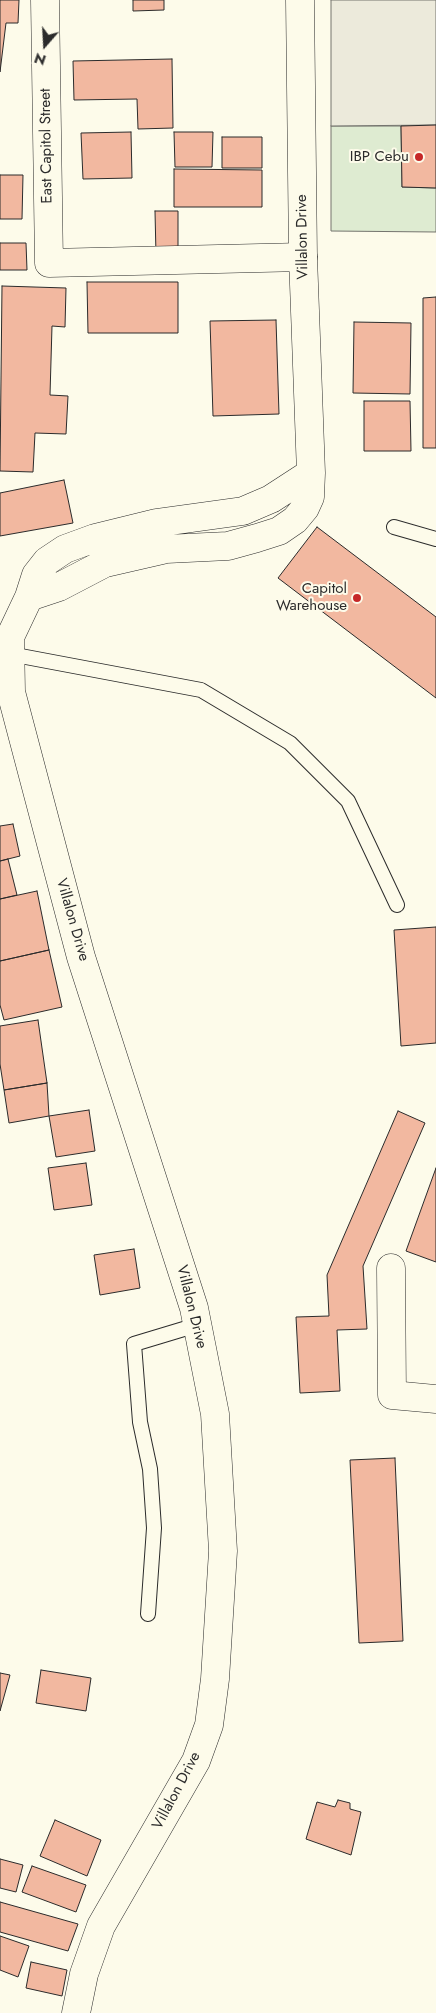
<!DOCTYPE html>
<style>
body{margin:0}
#map{position:relative;width:436px;height:2013px;overflow:hidden;background:#fdfbea;font-family:Jost,sans-serif}
canvas{display:block}
.north{position:absolute;left:20px;top:20px;width:50px;height:50px;-webkit-text-stroke:4px #fdfbea;paint-order:stroke;rotate:199deg;font-size:14px;font-weight:700;line-height:20px;text-align:center;color:#2b2b2b}
.north::after{content:'';display:block;margin:auto;width:18px;height:22px;background:#2b2b2b;clip-path:polygon(50% 0,100% 100%,50% 72%,0 100%)}
</style>
<div id="map">
<canvas width="436" height="2013"></canvas>
<div class="north">N</div>
</div>
<script>
const ctx = document.querySelector('canvas').getContext('2d');
ctx.lineJoin = 'round';
function fillPath(path, color) {
  ctx.fillStyle = color;
  ctx.fill(path, 'evenodd');
}
function toPath(rows) {
  const path = new Path2D();
  for (const r of rows) {
    path.moveTo(r[0], r[1]);
    for (let i = 2; i < r.length; i += 2) path.lineTo(r[i], r[i + 1]);
  }
  return path;
}
function stroke(path, color, width, dash) {
  ctx.strokeStyle = color;
  ctx.lineWidth = width;
  ctx.lineCap = dash ? 'butt' : 'round';
  ctx.setLineDash(dash || []);
  ctx.stroke(path);
}
function drawText(font, color, halo, rows, align = 'center') {
  ctx.font = font + ' Jost,sans-serif';
  ctx.lineWidth = 4;
  ctx.setLineDash([]);
  ctx.textBaseline = 'middle';
  ctx.strokeStyle = halo;
  ctx.fillStyle = color;
  for (const [text, x, y, turn = 0] of rows) {
    ctx.save();
    ctx.translate(x, y);
    ctx.rotate((+turn || 0) * Math.PI / 180);
    ctx.textAlign = isNaN(turn) ? turn : align;
    if (halo) ctx.strokeText(text, 0, 0);
    ctx.fillText(text, 0, 0);
    ctx.restore();
  }
}
const green = toPath([
 [331,126,401,126,402,187,436,188,436,232,331,231,331,126]
]);
const parking = toPath([
 [331,0,436,0,436,125,331,126,331,0]
]);
const building = toPath([
 [0,0,19,0,18,23,6,23,0,72,0,0],
 [133,0,164,0,164,10,133,11,133,0],
 [172,59,173,128,138,129,137,99,74,100,73,61,172,59],
 [436,125,436,188,402,187,401,126,436,125],
 [131,132,132,178,83,179,81,133,131,132],
 [174,132,213,132,212,167,175,167,174,132],
 [222,137,262,137,262,168,222,168,222,137],
 [174,169,262,170,262,207,174,207,174,169],
 [0,175,23,175,22,219,0,219,0,175],
 [155,211,178,211,178,254,156,255,155,211],
 [0,243,26,243,27,270,0,270,0,243],
 [87,282,178,282,178,333,88,333,87,282],
 [2,286,66,288,65,327,52,326,50,395,68,396,66,434,35,433,33,472,0,471,2,286],
 [436,297,436,448,423,448,423,298,436,297],
 [276,320,279,414,213,416,210,321,276,320],
 [354,322,411,323,410,394,353,393,354,322],
 [364,401,410,401,411,451,364,451,364,401],
 [64,480,73,523,0,536,0,493,64,480],
 [317,527,436,617,436,698,278,578,317,527],
 [13,824,20,856,0,861,0,826,13,824],
 [8,859,17,895,0,899,0,861,8,859],
 [37,891,49,950,0,961,0,899,37,891],
 [436,927,436,1043,401,1046,394,930,436,927],
 [49,950,62,1007,4,1020,0,1005,0,961,49,950],
 [38,1020,47,1083,4,1090,0,1064,0,1026,38,1020],
 [47,1083,49,1116,9,1123,4,1090,47,1083],
 [89,1110,95,1151,56,1157,49,1116,89,1110],
 [398,1111,425,1123,363,1266,367,1329,337,1330,340,1391,300,1393,296,1317,329,1316,327,1275,398,1111],
 [86,1163,92,1205,54,1210,48,1168,86,1163],
 [436,1168,436,1262,406,1251,436,1168],
 [134,1249,140,1288,100,1295,94,1255,134,1249],
 [395,1458,403,1641,359,1643,350,1460,395,1458],
 [41,1670,91,1678,86,1711,36,1703,41,1670],
 [0,1673,10,1675,0,1711,0,1673],
 [338,1800,350,1803,350,1809,361,1812,351,1855,306,1839,317,1802,335,1807,338,1800],
 [55,1820,101,1840,87,1876,40,1856,55,1820],
 [0,1859,23,1865,16,1892,0,1888,0,1859],
 [32,1866,86,1885,76,1912,22,1892,32,1866],
 [0,1902,78,1924,68,1951,0,1932,0,1902],
 [0,1936,29,1946,18,1977,0,1970,0,1936],
 [31,1962,67,1970,62,1996,26,1988,31,1962]
]);
const lane = toPath([
 [394,527,436,539],
 [10,654,201,690,290,743,348,801,397,905],
 [148,1614,154,1528,150,1469,140,1422,134,1344,197,1325]
]);
const street = toPath([
 [45,0,49,263,303,257],
 [391,1268,392,1395,436,1399]
]);
const secondary = toPath([
 [29,597,59,587,105,563,166,549,228,546,257,538,279,531,295,520,305,508,310,497,311,473,303,257,300,0],
 [76,2013,84,1974,101,1926,196,1761,209,1725,215,1679,223,1551,215,1414,194,1308,81,957,11,692,10,637,29,597,36,575,47,561,65,549,95,538,156,523,243,511,271,499,311,473]
]);
const markers = [
 [419,157,5,"#c62828"],
 [357,598,5,"#c62828"]
];
const streetNames = [
 ["East Capitol Street",47,146,-91],
 ["Villalon Drive",303,237,-91],
 ["Villalon Drive",72,920,74],
 ["Villalon Drive",191,1307,76],
 ["Villalon Drive",177,1791,-62]
];
const poiNames = [
 ["IBP Cebu",409,157],
 ["Capitol",347,589],
 ["Warehouse",347,606]
];
fillPath(green, '#deebd1');
stroke(green, '#74746e', 1);
fillPath(parking, '#eceadb');
stroke(parking, '#74746e', 1);
fillPath(building, '#f2b8a0');
stroke(building, '#2b2b2b', 1);
stroke(lane, '#2b2b2b', 16);
stroke(street, '#2b2b2b', 29);
stroke(secondary, '#2b2b2b', 29);
stroke(lane, '#fdfbea', 14);
stroke(street, '#fdfbea', 28);
stroke(secondary, '#fdfbea', 28);
for (const [x, y, r, color] of markers) {
  const dot = new Path2D();
  dot.arc(x, y, r, 0, 2 * Math.PI);
  ctx.fillStyle = color;
  ctx.fill(dot);
  stroke(dot, '#fdfbea', 2);
}
drawText('15px', '#2b2b2b', '#fdfbea', streetNames);
drawText('15px', '#2b2b2b', '#fdfbea', poiNames, 'right');
</script>
